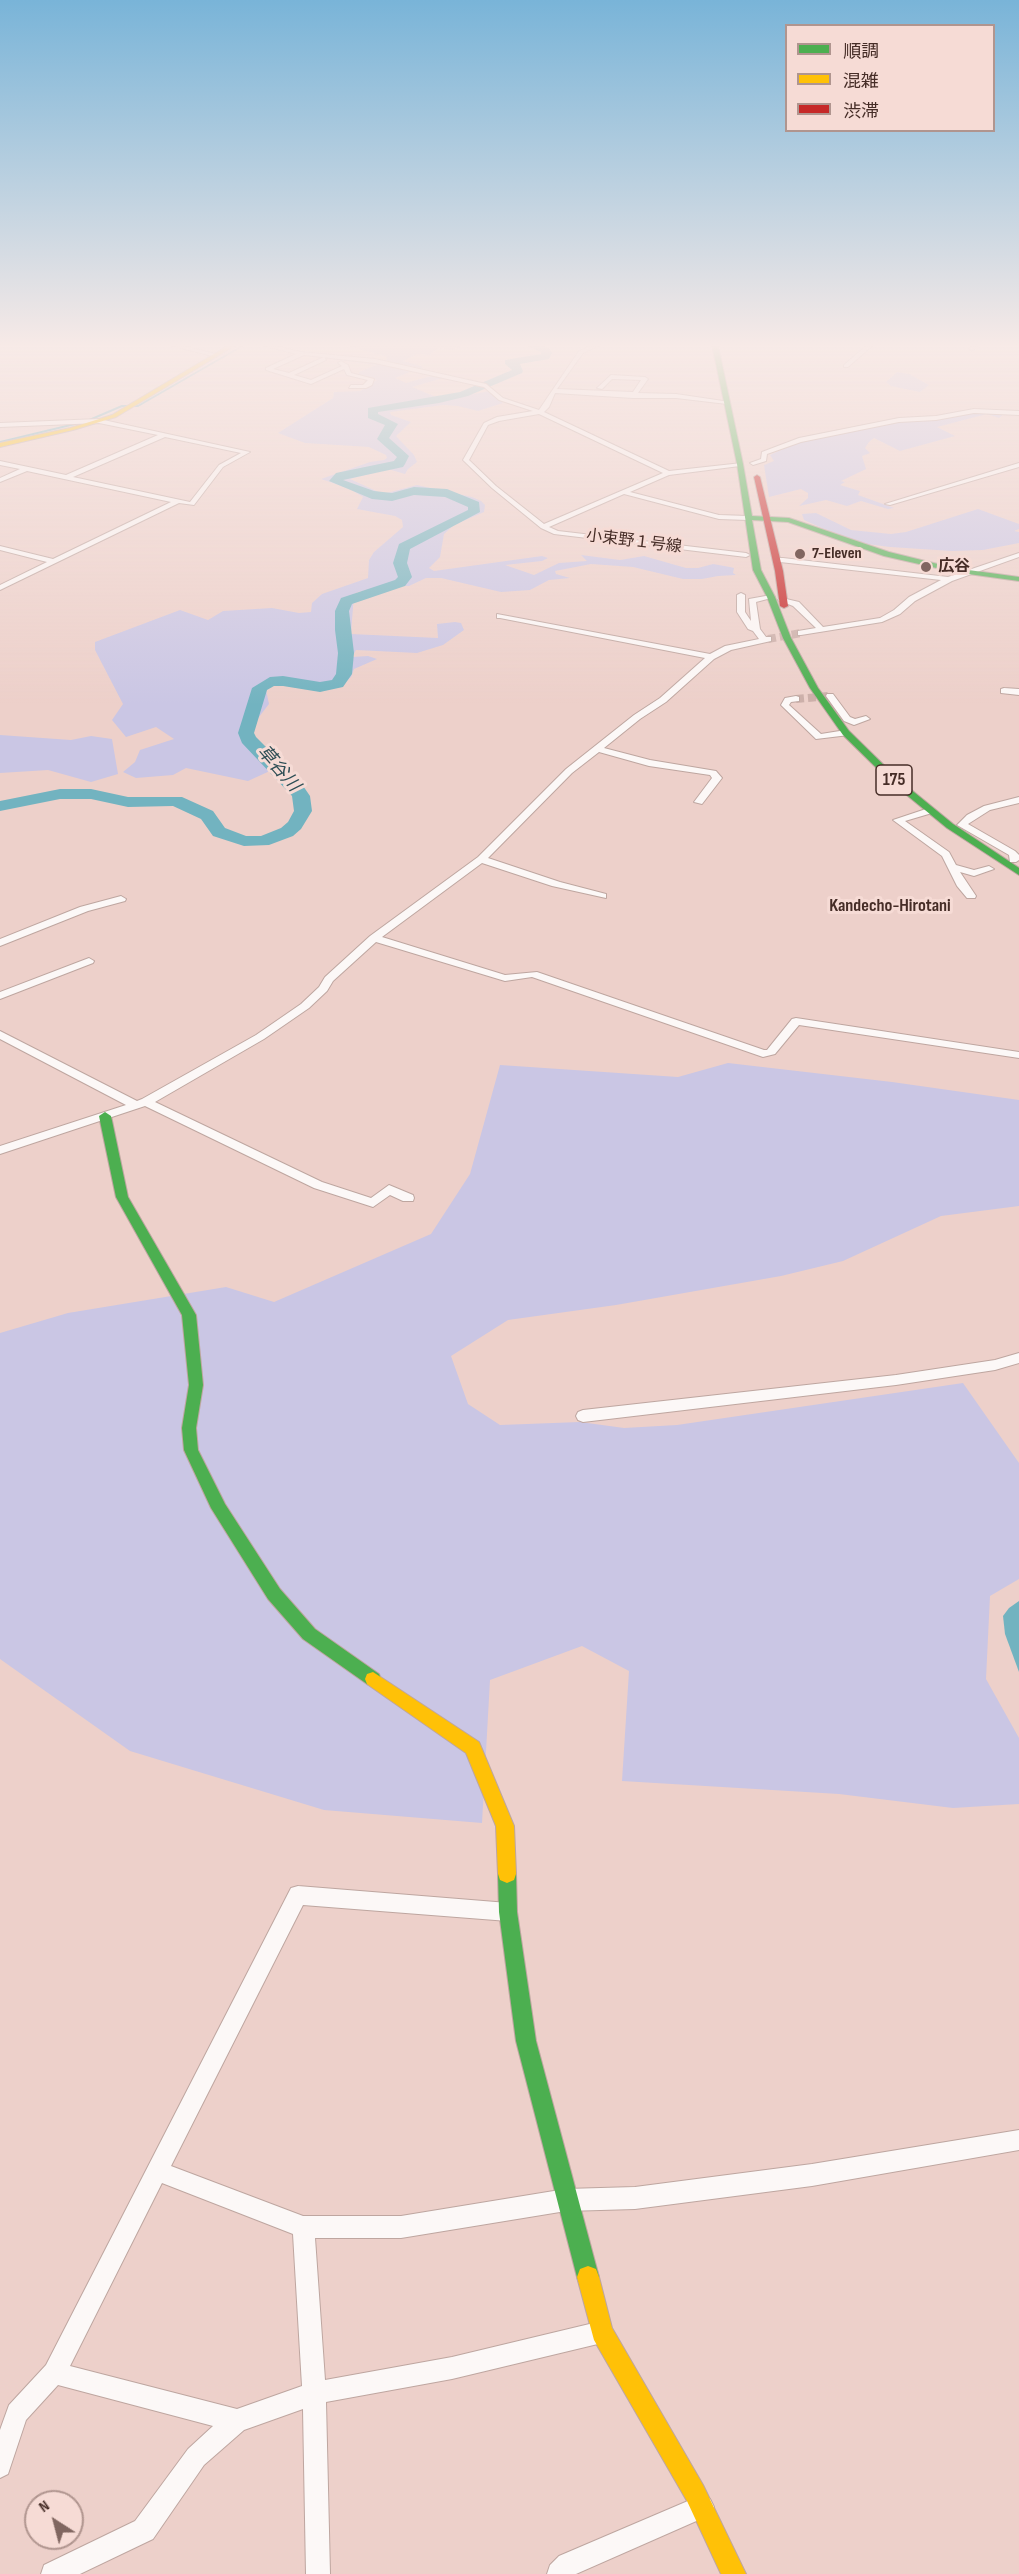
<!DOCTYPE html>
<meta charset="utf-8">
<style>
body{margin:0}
#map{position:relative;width:1019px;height:2574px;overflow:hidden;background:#edd0ca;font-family:"Sofia Sans Condensed","Noto Sans JP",sans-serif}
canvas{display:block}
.legend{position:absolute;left:785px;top:24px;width:210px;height:108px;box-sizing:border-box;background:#f6dbd5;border:2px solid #b0958f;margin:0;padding:8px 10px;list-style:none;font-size:18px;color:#462d27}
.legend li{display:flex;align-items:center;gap:12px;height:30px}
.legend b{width:30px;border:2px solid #b0958f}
.north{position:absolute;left:24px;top:2490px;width:60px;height:60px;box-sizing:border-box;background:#f6dbd5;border:2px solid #b0958f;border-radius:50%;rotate:324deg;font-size:16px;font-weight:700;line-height:24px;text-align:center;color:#462d27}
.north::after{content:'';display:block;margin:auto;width:21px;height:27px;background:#806660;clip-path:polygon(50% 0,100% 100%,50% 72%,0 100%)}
</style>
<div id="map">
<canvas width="1019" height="2574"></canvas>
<ul class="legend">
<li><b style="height:8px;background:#4caf50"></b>順調</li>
<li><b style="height:8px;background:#ffc107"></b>混雑</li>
<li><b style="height:8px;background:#c62828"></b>渋滞</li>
</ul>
<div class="north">N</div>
</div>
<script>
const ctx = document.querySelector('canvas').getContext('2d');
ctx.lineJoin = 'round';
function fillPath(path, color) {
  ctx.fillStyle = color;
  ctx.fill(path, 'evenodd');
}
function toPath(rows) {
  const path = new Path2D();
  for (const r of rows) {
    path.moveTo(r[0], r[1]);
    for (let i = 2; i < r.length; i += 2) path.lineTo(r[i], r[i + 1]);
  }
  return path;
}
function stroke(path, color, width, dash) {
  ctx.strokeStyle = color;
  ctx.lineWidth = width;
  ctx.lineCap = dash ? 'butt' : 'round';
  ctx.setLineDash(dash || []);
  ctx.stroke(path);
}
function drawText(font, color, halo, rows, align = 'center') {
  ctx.font = font + ' "Sofia Sans Condensed","Noto Sans JP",sans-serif';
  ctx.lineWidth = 6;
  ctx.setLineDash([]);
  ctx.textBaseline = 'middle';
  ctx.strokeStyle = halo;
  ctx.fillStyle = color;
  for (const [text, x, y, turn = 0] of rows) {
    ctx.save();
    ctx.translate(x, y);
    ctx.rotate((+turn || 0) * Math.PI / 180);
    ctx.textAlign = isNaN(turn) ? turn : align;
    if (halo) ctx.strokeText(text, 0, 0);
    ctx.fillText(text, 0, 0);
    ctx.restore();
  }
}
const green = toPath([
 [345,345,463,345,453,350,438,348,430,355,417,354,403,361,421,366,424,369,386,361,387,357,385,356],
 [319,356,378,363,415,370,395,378,406,383,435,375,443,378,412,387,443,400,489,391,503,403,478,411,458,406,443,405,390,412,391,415,411,422,396,436,414,455,417,462,408,469,405,474,388,469,350,479,383,494,417,485,472,497,481,501,485,505,484,512,454,525,444,534,440,557,429,568,434,571,542,556,548,558,542,561,505,565,534,575,559,563,587,561,581,555,620,560,644,556,686,568,698,568,713,564,730,567,734,568,733,573,736,575,718,576,702,579,683,579,633,567,591,564,555,571,556,574,570,578,549,580,530,590,501,592,441,578,426,578,409,586,384,586,358,592,354,594,351,634,438,638,437,624,455,622,461,623,464,630,443,645,417,653,356,650,352,657,368,656,377,659,354,669,351,677,342,685,315,684,280,679,266,690,269,704,242,739,272,770,248,781,186,768,173,775,136,778,123,772,135,762,140,750,174,739,156,727,126,737,112,720,123,704,95,650,95,642,180,610,208,620,223,611,272,608,299,613,311,612,312,603,322,594,368,578,369,560,374,552,403,527,402,520,395,516,357,509,363,497,350,489,321,479,370,462,384,460,387,458,386,455,369,447,305,443,278,433,333,398,334,392,360,391,377,380,359,375,359,372,376,365,317,357],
 [897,372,909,374,929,385,920,392,891,386,886,382],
 [976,411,1005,413,999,418,987,414,937,427,955,436,900,451,874,438,869,442,865,448,870,453,862,456,866,469,841,481,845,482,840,485,860,491,858,495,894,508,888,509,861,501,847,506,826,500,799,506,808,498,808,493,801,489,769,497,764,465,774,461,770,455,790,446,805,441,902,421],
 [978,509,1019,524,1019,529,1014,531,1019,532,1019,543,983,550,952,551,890,547,867,544,822,528,804,520,802,514,816,513,851,530,891,534,906,532],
 [0,735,71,740,91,736,112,739,118,774,91,782,48,770,0,773],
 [728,1063,892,1082,1019,1100,1019,1206,941,1216,843,1261,781,1276,616,1305,508,1320,451,1356,468,1404,500,1425,580,1422,624,1428,677,1425,963,1383,1019,1463,1019,1579,990,1596,986,1679,1019,1738,1019,1804,953,1808,839,1794,622,1781,629,1671,582,1646,490,1680,482,1823,324,1810,130,1751,0,1659,0,1333,68,1313,226,1287,274,1302,431,1234,470,1174,500,1065,678,1077]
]);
const water = toPath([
 [1019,1601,1019,1672,1005,1634,1003,1616,1009,1608]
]);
const stream = toPath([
 [87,421,122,406,138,406,244,345],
 [0,442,79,423]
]);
const river = toPath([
 [525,345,540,345,549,348,552,353,549,359,520,364,523,371,522,373,468,396,439,403,378,412,378,414,398,424,389,438,409,456,405,464,403,467,343,480,374,491,392,493,414,487,447,489,479,502,480,512,410,549,407,563,412,577,405,586,352,604,349,611,354,653,352,674,343,687,320,692,283,686,274,686,267,690,254,733,256,737,299,780,310,796,312,811,301,829,293,836,269,845,244,846,213,836,201,819,173,806,128,807,91,799,60,799,0,811,0,801,60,789,91,789,128,797,182,797,213,811,225,828,246,836,261,836,281,828,288,822,294,811,292,796,242,743,238,733,252,688,270,677,283,676,320,682,332,680,336,674,338,653,335,630,335,611,341,598,395,580,398,577,393,563,399,544,468,510,468,507,445,497,414,495,392,501,372,499,329,481,336,473,394,461,397,457,377,439,385,425,368,418,368,408,460,392,512,370,505,364,505,360,541,354,541,352,525,345]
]);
const streetTunnel = toPath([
 [768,639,801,633],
 [796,699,829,696]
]);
const street = toPath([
 [170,345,180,345,219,355,216,357,170,345],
 [262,345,271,345,301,352,375,359,486,384,503,398,539,410,579,351,593,345,600,345,583,353,557,389,633,392,641,380,612,379,602,389,597,388,611,375,645,377,648,379,638,393,676,394,730,402,727,404,676,398,633,398,555,393,549,407,544,412,669,471,742,463,740,466,669,475,630,492,719,515,748,516,751,518,748,520,719,519,624,494,549,527,558,531,746,553,750,555,746,557,554,534,541,528,492,488,463,460,484,423,497,417,533,411,499,400,484,387,375,363,304,355,273,369,289,373,324,357,326,360,294,375,311,380,342,366,338,363,341,361,348,365,351,373,374,379,372,385,366,388,349,388,351,385,363,385,368,380,347,375,344,369,311,384,266,370,266,368,296,354,262,345],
 [539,414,663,473,544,524,496,486,469,460,488,425,499,421,539,414],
 [867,345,873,345,848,367,844,367,844,365,867,345],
 [972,345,978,345,972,351,969,349,972,345],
 [974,409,1019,411,1019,415,974,413,936,420,899,422,801,442,767,454,766,461,753,465,750,463,761,459,762,452,799,438,899,418,936,416,974,409],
 [99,419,250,452,223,467,194,505,179,503,0,590,0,585,47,562,0,550,0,546,53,559,171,502,27,471,0,482,0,478,20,469,0,465,0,461,66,475,158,435,99,423,0,427,0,423,99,419],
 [165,437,241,453,219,465,190,502,73,477,165,437],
 [1019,463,1019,467,890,505,885,504,1019,463],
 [1019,553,1019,557,952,581,915,601,900,614,882,622,801,635,798,635,798,631,816,628,793,606,778,600,782,598,799,602,823,627,880,618,894,610,909,597,941,580,780,562,780,558,783,558,948,577,1019,553],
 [741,593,745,595,745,612,751,621,749,599,771,595,775,597,756,602,760,629,766,637,771,637,771,641,731,650,714,659,666,702,640,719,604,748,650,760,716,771,722,778,702,804,694,802,712,778,710,775,649,766,599,752,572,773,488,858,560,882,606,894,606,898,552,886,482,863,382,937,505,975,537,972,764,1050,767,1050,792,1019,796,1018,1019,1052,1019,1058,799,1025,775,1054,763,1057,532,977,505,981,376,942,333,981,327,991,309,1008,264,1039,155,1102,322,1182,371,1198,389,1185,413,1195,414,1198,413,1201,403,1201,390,1195,373,1207,314,1188,145,1106,0,1154,0,1146,126,1105,0,1039,0,1031,137,1101,142,1099,256,1035,301,1004,319,987,325,977,370,936,478,857,566,769,634,715,660,698,705,658,500,618,497,618,497,614,710,654,725,646,759,639,753,631,748,629,737,612,737,595,741,593],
 [1004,688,1019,689,1019,695,1001,693,1001,689,1004,688],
 [827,694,833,694,850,717,855,719,866,716,870,719,854,725,844,721,826,696,827,694],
 [796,696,799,697,799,701,791,702,789,705,821,734,846,730,850,733,849,735,816,739,781,705,785,698,796,696],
 [1019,797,1019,803,990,810,968,824,1015,851,1019,855,1019,860,1016,862,1010,862,1009,855,957,825,967,815,984,806,1019,797],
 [929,808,932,809,932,813,905,821,949,852,956,865,974,870,989,866,994,869,974,876,960,872,976,896,975,898,967,898,957,886,942,856,893,820,929,808],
 [121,896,126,899,125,901,88,911,0,946,0,939,80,907,121,896],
 [89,958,94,961,93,963,0,999,0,992,89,958],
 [1019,1353,1019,1363,995,1370,896,1385,583,1422,578,1420,576,1416,578,1412,583,1410,896,1375,995,1360,1019,1353],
 [298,1886,508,1903,515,1905,517,1912,515,1919,508,1921,303,1905,171,2166,303,2216,401,2216,566,2189,635,2187,812,2164,1019,2130,1019,2150,812,2186,635,2209,566,2211,401,2238,315,2238,325,2380,452,2357,602,2321,610,2324,613,2332,610,2340,602,2343,452,2379,326,2402,330,2574,306,2574,303,2409,244,2430,204,2465,153,2539,80,2574,41,2574,44,2565,135,2521,188,2449,213,2426,58,2385,26,2420,8,2474,0,2478,0,2430,9,2405,46,2365,291,1888,298,1886],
 [162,2183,293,2234,302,2386,237,2409,70,2366,162,2183],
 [702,2495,710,2499,714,2507,710,2515,576,2574,547,2574,550,2565,559,2556,702,2495]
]);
const fast = toPath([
 [712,345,718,345,743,464,752,516,789,518,889,552,954,568,1019,577,1019,581,954,572,884,556,788,522,752,520,761,570,775,597,791,638,818,688,849,731,898,779,953,824,1019,868,1019,875,947,828,892,783,843,735,810,688,783,638,767,597,753,570,737,464,712,345],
 [105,1112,111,1116,128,1197,196,1315,203,1385,196,1428,198,1450,225,1504,280,1589,315,1629,379,1674,381,1679,379,1684,373,1686,367,1684,303,1639,268,1599,211,1508,184,1450,182,1428,189,1385,182,1315,116,1197,99,1116,105,1112],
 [507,1865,514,1868,516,1874,517,1912,536,2041,599,2277,596,2285,588,2288,580,2285,577,2277,516,2041,499,1912,498,1874,500,1868,507,1865]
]);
const slow = toPath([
 [229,345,236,345,116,417,73,430,0,447,0,443,70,428,112,415,229,345],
 [373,1672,479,1742,514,1826,516,1874,514,1880,507,1883,500,1880,498,1874,496,1826,466,1753,367,1684,365,1679,367,1674,373,1672],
 [588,2266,596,2269,599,2277,612,2328,703,2485,746,2574,721,2574,687,2501,594,2340,577,2277,580,2269,588,2266]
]);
const jam = toPath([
 [757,475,760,477,783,571,788,606,784,608,780,606,775,571,754,477,757,475]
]);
const markers = [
 [800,554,6,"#806660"],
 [926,567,6,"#806660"]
];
const farStreetnames = [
 ["小束野１号線",634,542,7]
];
const farPoinames = [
 ["7-Eleven",812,554],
 ["広谷",938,567]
];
const farWaternames = [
 ["草谷川",278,769,49]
];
const shields = [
 [894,780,36]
];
const shieldNames = [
 ["175",894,780]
];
const farQuarternames = [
 ["Kandecho-Hirotani",890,906]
];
fillPath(green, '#cac6e4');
fillPath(water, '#72b3c0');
stroke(stream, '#72b3c0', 2);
fillPath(river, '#72b3c0');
stroke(streetTunnel, '#ccafa9', 8, [8, 4]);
stroke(street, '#bea6a0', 2);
stroke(fast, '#bea6a0', 2);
stroke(slow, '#bea6a0', 2);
stroke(jam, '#bea6a0', 2);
fillPath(street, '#fcf8f7');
fillPath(fast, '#4caf50');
fillPath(slow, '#ffc107');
fillPath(jam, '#c62828');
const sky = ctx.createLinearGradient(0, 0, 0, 705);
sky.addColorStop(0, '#79b4d8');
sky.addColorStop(0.49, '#f7eae7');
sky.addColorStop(1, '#f7eae700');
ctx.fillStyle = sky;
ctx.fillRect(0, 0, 1019, 705);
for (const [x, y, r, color] of markers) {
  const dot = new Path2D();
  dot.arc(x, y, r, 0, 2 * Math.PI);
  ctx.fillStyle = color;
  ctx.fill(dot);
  stroke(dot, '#f6dbd5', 2);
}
drawText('16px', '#462d27', '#f6dbd5', farStreetnames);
drawText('bold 16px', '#462d27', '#f6dbd5', farPoinames, 'left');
drawText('italic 18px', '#2d4d54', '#f6dbd5', farWaternames);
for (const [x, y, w] of shields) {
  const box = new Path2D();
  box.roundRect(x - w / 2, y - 15, w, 30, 4.5);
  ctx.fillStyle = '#f6dbd5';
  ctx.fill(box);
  stroke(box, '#462d27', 1.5);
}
drawText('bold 18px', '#462d27', null, shieldNames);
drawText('bold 18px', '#462d27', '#f6dbd5', farQuarternames);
</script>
